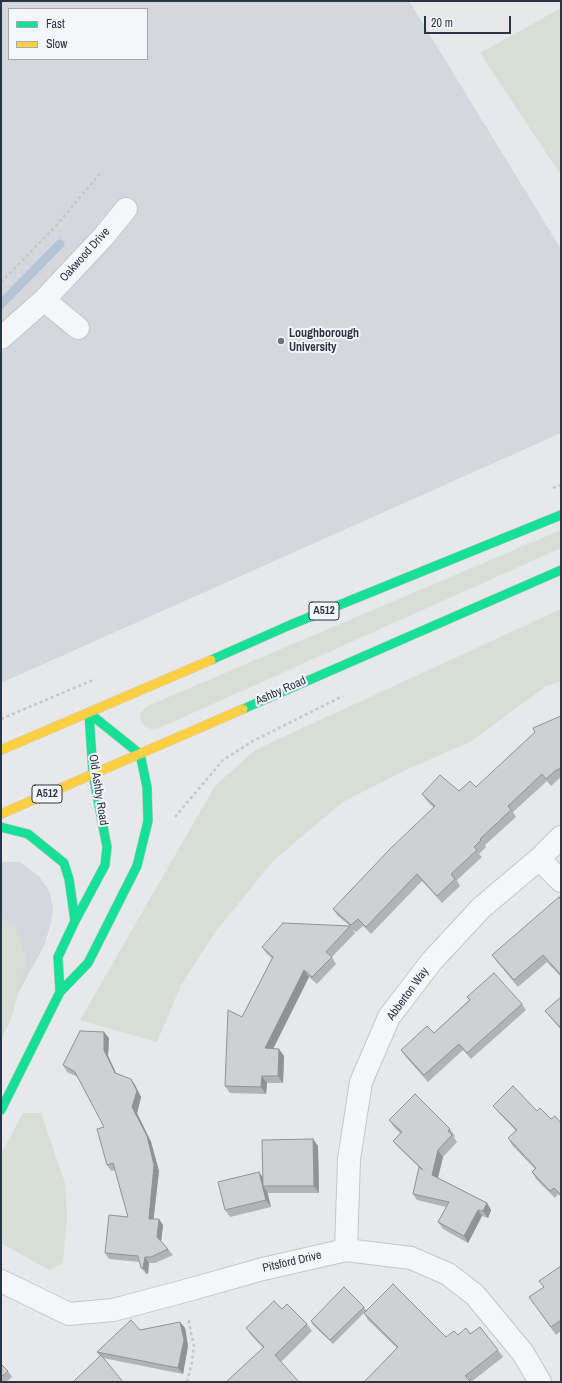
<!DOCTYPE html>
<style>
body{margin:0}
#map{position:relative;width:562px;height:1383px;overflow:hidden;background:#e6e8ea;font-family:"Archivo Narrow",sans-serif}
canvas{display:block}
.frame{position:absolute;inset:0;border:2px solid #2b3445;pointer-events:none}
.legend{position:absolute;left:8px;top:8px;width:140px;height:52px;box-sizing:border-box;background:#f4f6f9;border:1px solid #a4a8b1;margin:0;padding:5px 7px;list-style:none;font-size:12px;color:#2b3445}
.legend li{display:flex;align-items:center;gap:8px;height:20px}
.legend b{width:20px;border:1px solid #a4a8b1}
.scale{position:absolute;left:424px;top:16px;width:87px;height:18px;box-sizing:border-box;border:2px solid #2b3445;border-top:0;padding-left:5px;font-size:12px;line-height:14px;white-space:nowrap;color:#2b3445;-webkit-text-stroke:3px #f4f6f9;paint-order:stroke}
</style>
<div id="map">
<canvas width="562" height="1383"></canvas>
<div class="frame"></div>
<ul class="legend">
<li><b style="height:5px;background:#16e098"></b>Fast</li>
<li><b style="height:5px;background:#ffcf43"></b>Slow</li>
</ul>
<div class="scale">20 m</div>
</div>
<script>
const ctx = document.querySelector('canvas').getContext('2d');
ctx.lineJoin = 'round';
function fillPath(path, color) {
  ctx.fillStyle = color;
  ctx.fill(path, 'evenodd');
}
function toPath(rows) {
  const path = new Path2D();
  for (const r of rows) {
    path.moveTo(r[0], r[1]);
    for (let i = 2; i < r.length; i += 2) path.lineTo(r[i], r[i + 1]);
  }
  return path;
}
function stroke(path, color, width, dash) {
  ctx.strokeStyle = color;
  ctx.lineWidth = width;
  ctx.lineCap = dash ? 'butt' : 'round';
  ctx.setLineDash(dash || []);
  ctx.stroke(path);
}
function drawText(font, color, halo, rows, align = 'center') {
  ctx.font = font + ' "Archivo Narrow",sans-serif';
  ctx.lineWidth = 4;
  ctx.setLineDash([]);
  ctx.textBaseline = 'middle';
  ctx.strokeStyle = halo;
  ctx.fillStyle = color;
  for (const [text, x, y, turn = 0] of rows) {
    ctx.save();
    ctx.translate(x, y);
    ctx.rotate((+turn || 0) * Math.PI / 180);
    ctx.textAlign = isNaN(turn) ? turn : align;
    if (halo) ctx.strokeText(text, 0, 0);
    ctx.fillText(text, 0, 0);
    ctx.restore();
  }
}
const built = toPath([
 [1,1,409,1,561,249,561,433,1,683],
 [9,9,147,9,147,59,9,59],
 [1,862,20,862,40,877,50,893,53,909,51,923,44,946,1,1024]
]);
const green = toPath([
 [561,8,561,175,480,53],
 [561,530,561,548,159,728,151,729,145,727,141,721,140,714,144,708,152,704],
 [561,609,561,681,545,687,470,742,410,768,343,802,274,860,216,931,181,985,157,1042,80,1020,215,786,255,750],
 [1,917,15,927,27,960,11,1019,1,1039],
 [23,1113,41,1113,65,1183,67,1217,63,1263,49,1270,1,1243,1,1154]
]);
const stream = toPath([
 [1,304,60,244]
]);
const path = toPath([
 [1,282,56,226,102,171],
 [553,488,561,485],
 [1,719,93,680],
 [175,817,223,760,253,741,343,696],
 [187,1382,192,1362,194,1346,188,1318]
]);
const street = toPath([
 [44,300,78,328],
 [1,338,44,300,104,236,126,209],
 [539,859,561,881],
 [346,1250,349,1159,361,1082,389,1017,431,962,481,908,539,859,561,837],
 [1,1281,69,1314,113,1310,181,1292,263,1269,346,1250,411,1258,448,1274,475,1295,523,1353,540,1382]
]);
const fast = toPath([
 [211,660,290,625,561,515],
 [243,709,561,570],
 [1,827,28,834,64,863,69,879,75,921],
 [60,992,58,957,75,921,105,865,107,847,93,774,89,713],
 [1,1110,60,992,88,963,137,866,148,821,147,787,140,754,89,713]
]);
const slow = toPath([
 [1,750,211,660],
 [1,814,243,709]
]);
const wall = toPath([
 [561,716,561,777,551,786,547,781,513,812,516,817,485,845,486,847,479,854,482,857,457,880,460,886,442,903,422,881,371,934,363,926,356,932,352,929,355,933,332,957,336,964,317,984,309,977,273,1049,279,1049,284,1056,283,1083,267,1083,266,1094,230,1093,225,1086,242,1017,272,958,267,954,262,947,350,926,338,916,333,909,434,808,427,801,422,794,459,791,476,787],
 [561,900,561,977,547,962,518,987,497,962,492,955],
 [467,997,522,1004,526,1010,471,1059,463,1050,428,1082,405,1056,401,1050,434,1033,469,1000],
 [561,997,561,1030,550,1017,545,1011],
 [109,1038,108,1056,116,1073,131,1079,135,1085,141,1097,137,1113,151,1142,159,1171,153,1219,163,1225,161,1241,168,1249,173,1255,155,1263,149,1263,148,1274,146,1274,141,1268,140,1262,109,1259,105,1253,128,1217,115,1170,111,1171,107,1165,104,1127,78,1077,67,1072,63,1065],
 [493,1106,537,1111,551,1119,561,1123,561,1197,558,1194,555,1198,536,1179,532,1172,535,1169,512,1145,508,1138,516,1131,498,1112],
 [389,1120,450,1129,455,1136,454,1137,457,1142,443,1157,438,1178,487,1203,491,1210,488,1218,482,1216,468,1243,443,1229,438,1222,446,1207,417,1200,413,1194,419,1167,398,1147,393,1141,400,1133,394,1127],
 [313,1139,318,1146,319,1193,268,1193,267,1191,271,1207,230,1217,225,1210],
 [561,1266,561,1331,556,1335,529,1297,544,1287],
 [364,1307,366,1310,446,1337,458,1335,470,1334,498,1350,503,1357,471,1382,397,1348,368,1320,364,1313,333,1344,313,1325,311,1321],
 [282,1309,307,1324,312,1331,281,1362,263,1348,251,1335,246,1328],
 [180,1322,185,1328,188,1346,183,1374,103,1358,100,1356,97,1352,140,1330],
 [1,1364,8,1371,12,1377,6,1382,1,1382]
]);
const shadedWall = toPath([
 [304,970,309,977,270,1055,265,1048],
 [104,1032,109,1038,108,1056,119,1079,115,1073,104,1050],
 [279,1049,284,1056,283,1083,278,1076],
 [262,1076,267,1083,266,1094,261,1087],
 [131,1079,135,1085,141,1097,137,1113,151,1142,159,1171,153,1225,149,1219,132,1107],
 [313,1139,318,1146,319,1193,314,1186],
 [438,1150,443,1157,437,1181,432,1175],
 [259,1172,264,1179,263,1186,267,1191,271,1207,266,1200],
 [487,1203,491,1210,488,1218,483,1211],
 [478,1210,482,1216,468,1243,464,1236],
 [159,1219,163,1225,161,1243,157,1237],
 [145,1257,149,1263,148,1274,143,1268],
 [180,1322,185,1328,188,1346,183,1374,178,1368]
]);
const building = toPath([
 [561,716,561,768,555,771,546,779,542,774,508,806,511,810,480,839,481,840,474,847,477,850,451,874,455,879,437,896,417,874,366,927,358,919,351,925,333,909,390,849,435,806,422,794,440,775,459,791,470,781,476,787,535,732,533,728,561,716],
 [559,897,561,900,561,975,543,955,514,980,492,955,559,897],
 [283,923,350,926,326,952,332,957,312,977,304,970,265,1048,279,1049,278,1076,262,1076,261,1087,225,1086,228,1010,242,1017,273,957,262,947,283,923],
 [494,973,522,1004,467,1053,459,1044,424,1075,401,1050,427,1026,434,1033,470,1000,467,997,494,973],
 [561,997,561,1028,545,1011,561,997],
 [80,1031,104,1032,104,1050,115,1073,131,1079,137,1091,132,1107,147,1136,154,1165,149,1219,159,1219,157,1237,168,1249,151,1257,145,1257,143,1268,141,1268,138,1256,105,1253,109,1215,128,1217,113,1163,107,1165,97,1129,104,1127,75,1072,63,1065,80,1031],
 [513,1086,537,1111,540,1108,551,1119,555,1116,561,1123,561,1195,554,1188,550,1191,532,1172,536,1168,508,1138,517,1130,493,1106,513,1086],
 [415,1094,450,1129,448,1131,452,1135,438,1150,432,1175,487,1203,483,1211,478,1210,464,1236,438,1222,449,1202,413,1194,419,1167,423,1170,393,1141,402,1132,389,1120,415,1094],
 [313,1139,314,1186,263,1186,262,1140,313,1139],
 [259,1172,266,1200,225,1210,218,1182,259,1172],
 [561,1266,561,1320,551,1327,529,1297,544,1287,539,1281,561,1266],
 [393,1284,446,1337,454,1331,458,1335,466,1328,470,1334,480,1327,498,1350,465,1376,471,1382,364,1382,398,1347,364,1313,393,1284],
 [344,1287,364,1307,330,1340,311,1321,344,1287],
 [274,1301,282,1309,287,1304,307,1324,275,1355,299,1382,226,1382,264,1347,246,1328,274,1301],
 [131,1320,140,1330,180,1322,184,1340,178,1368,97,1352,131,1320],
 [101,1355,123,1382,73,1382,101,1355],
 [1,1364,8,1371,1,1377,1,1364]
]);
const markers = [
 [281,341,4,"#6c737f"]
];
const shields = [
 [324,611,30],
 [47,794,30]
];
const shieldNames = [
 ["A512",324,611],
 ["A512",47,794]
];
const streetNames = [
 ["Oakwood Drive",85,255,-48],
 ["Ashby Road",281,691,-24],
 ["Old Ashby Road",98,790,81],
 ["Abberton Way",408,994,-54],
 ["Pitsford Drive",292,1262,-13]
];
const poiNames = [
 ["Loughborough",289,334],
 ["University",289,348]
];
fillPath(built, '#d4d7dd');
fillPath(green, '#d6ded6');
stroke(stream, '#b4c4d5', 9);
stroke(street, '#c4c6c8', 24);
stroke(fast, '#c4c6c8', 10);
stroke(slow, '#c4c6c8', 10);
stroke(path, '#c5c6ca', 2.5, [3, 3]);
stroke(street, '#f5f6f7', 22);
stroke(fast, '#16e098', 9);
stroke(slow, '#ffcf43', 9);
fillPath(wall, '#b1b3b5');
fillPath(shadedWall, '#909294');
fillPath(building, '#ced0d3');
stroke(building, '#909294', 1);
for (const [x, y, r, color] of markers) {
  const dot = new Path2D();
  dot.arc(x, y, r, 0, 2 * Math.PI);
  ctx.fillStyle = color;
  ctx.fill(dot);
  stroke(dot, '#f4f6f9', 1.5);
}
for (const [x, y, w] of shields) {
  const box = new Path2D();
  box.roundRect(x - w / 2, y - 9, w, 18, 3);
  ctx.fillStyle = '#f4f6f9';
  ctx.fill(box);
  stroke(box, '#2b3445', 1);
}
drawText('bold 11px', '#2b3445', null, shieldNames);
drawText('12px', '#2b3445', '#f4f6f9', streetNames);
drawText('bold 12px', '#2b3445', '#f4f6f9', poiNames, 'left');
</script>
